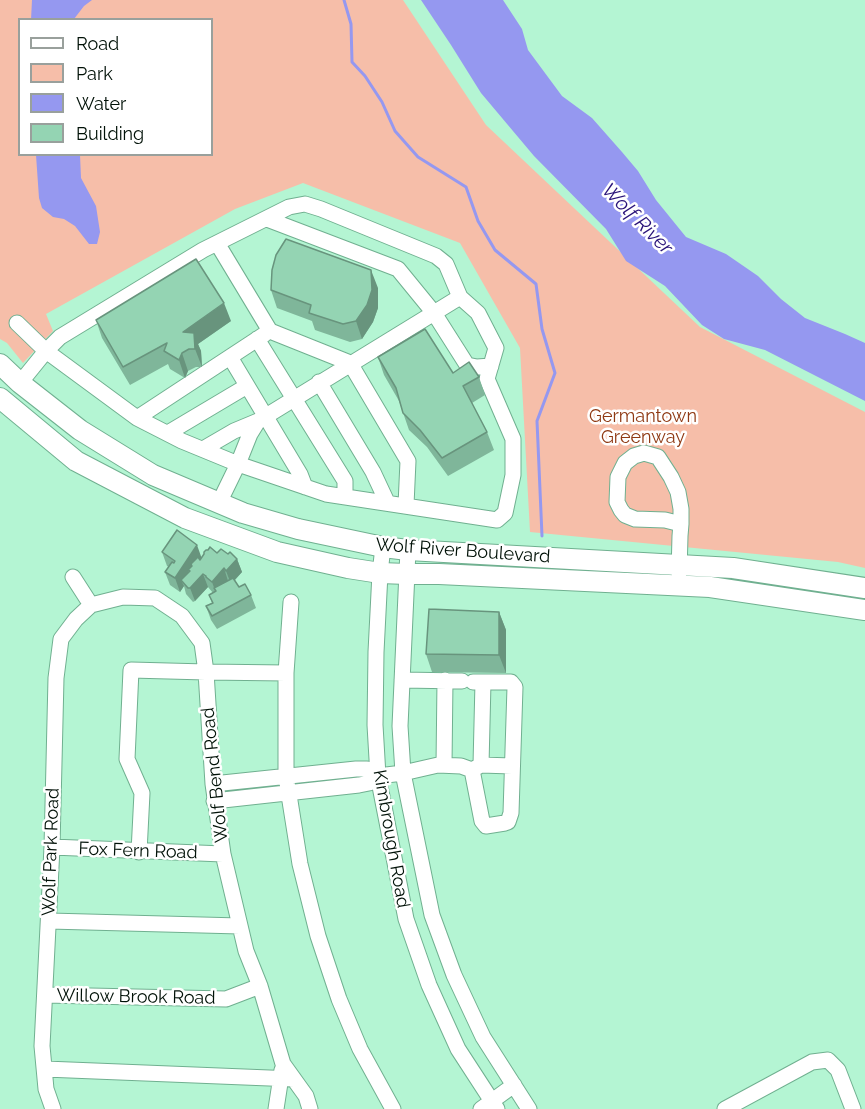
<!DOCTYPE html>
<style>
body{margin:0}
#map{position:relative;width:865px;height:1109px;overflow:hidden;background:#b4f5d3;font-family:Raleway,sans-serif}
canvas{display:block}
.legend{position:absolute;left:18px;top:18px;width:195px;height:138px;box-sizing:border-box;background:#fff;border:2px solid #99a09c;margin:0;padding:8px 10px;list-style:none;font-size:18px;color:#001107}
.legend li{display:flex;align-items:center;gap:12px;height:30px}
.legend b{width:30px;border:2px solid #99a09c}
</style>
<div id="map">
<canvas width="865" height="1109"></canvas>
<ul class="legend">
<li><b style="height:8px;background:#fff"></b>Road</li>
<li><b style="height:16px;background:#f6bea9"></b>Park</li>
<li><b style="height:16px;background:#9598f0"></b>Water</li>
<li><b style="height:16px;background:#94d4b3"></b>Building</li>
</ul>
</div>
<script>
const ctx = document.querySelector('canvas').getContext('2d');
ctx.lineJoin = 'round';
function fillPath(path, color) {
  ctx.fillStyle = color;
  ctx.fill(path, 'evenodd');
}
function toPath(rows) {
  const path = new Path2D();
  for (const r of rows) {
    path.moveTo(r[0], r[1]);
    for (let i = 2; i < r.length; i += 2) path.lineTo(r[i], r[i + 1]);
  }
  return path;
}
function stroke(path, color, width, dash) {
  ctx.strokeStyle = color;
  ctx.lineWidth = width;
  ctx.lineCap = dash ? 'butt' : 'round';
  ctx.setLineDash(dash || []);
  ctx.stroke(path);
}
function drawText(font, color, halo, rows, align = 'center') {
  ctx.font = font + ' Raleway,sans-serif';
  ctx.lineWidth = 5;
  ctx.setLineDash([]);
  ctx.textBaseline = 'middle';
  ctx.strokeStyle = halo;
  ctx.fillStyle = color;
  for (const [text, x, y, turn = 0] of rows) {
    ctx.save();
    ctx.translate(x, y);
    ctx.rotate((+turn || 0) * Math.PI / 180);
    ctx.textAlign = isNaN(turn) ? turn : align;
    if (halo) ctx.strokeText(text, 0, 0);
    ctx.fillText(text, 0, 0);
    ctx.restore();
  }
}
const green = toPath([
 [0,0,403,0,486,125,700,327,865,412,865,568,838,562,530,532,520,348,460,243,303,183,235,209,46,314,53,331,23,363,7,343,0,339],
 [20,20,212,20,212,154,20,154]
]);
const water = toPath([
 [32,0,92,0,84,6,74,19,31,20],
 [421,0,503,0,522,29,528,50,562,96,592,118,622,152,638,171,656,200,686,237,726,254,758,276,781,299,805,318,845,334,865,343,865,401,765,350,724,339,702,325,665,286,626,261,606,229,534,156,481,93,451,45],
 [36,155,80,155,81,178,96,206,100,232,97,244,89,244,75,226,64,219,53,217,42,208,39,198]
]);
const stream = toPath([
 [344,0,351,24,352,62,365,76,382,102,395,131,418,157,466,187,478,221,495,250,536,284,542,329,555,373,537,421,542,536]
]);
const minor = toPath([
 [267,219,398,269,434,313,467,365,477,367,491,366],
 [217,243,270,331,350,363,408,461,406,505],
 [17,323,46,351,137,418,182,441,238,464,326,494,497,520,505,513,513,475,513,439,487,379,496,348,478,313,460,297,258,421,250,434,238,464,219,503],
 [257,339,345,481,345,496],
 [230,357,300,474,305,487],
 [319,382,373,472,387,502],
 [20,383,46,351,60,337,203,250,289,207,305,204,321,209,436,256,446,264,460,297],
 [137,418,265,334],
 [168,433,247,386],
 [203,449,234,431,258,421],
 [383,547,380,573,376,652,375,725,378,776,406,919,429,985,458,1049,497,1109],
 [408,550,400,726,403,773,432,915,454,975,483,1037,529,1109],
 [679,573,680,536,681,524,681,509,678,492,671,477,658,457,644,453,634,456,625,463,618,477,617,502,621,510,625,515,635,519,665,520,681,524],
 [73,577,91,605,123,597,155,598,182,616,202,643,206,672,213,784,223,854,246,951,260,986,283,1064,306,1096,310,1109],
 [291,602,286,673,286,776,300,864,318,936,339,999,360,1049,393,1109],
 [402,680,462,681],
 [444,765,445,680],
 [481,765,483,682],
 [472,770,481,765,512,766],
 [378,776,403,773,438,765,461,766,472,770,482,821,486,826,505,823,508,822,511,813,515,687,511,682,473,682],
 [213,784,356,769,367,769,378,776,369,783,359,785,214,801],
 [52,847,223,854],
 [139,852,142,793,127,759,131,670,206,672,286,673],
 [49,921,240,926],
 [45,995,226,999,260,986],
 [45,1069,294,1079],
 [53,1109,46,1089,42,1046,52,847,56,678,61,639,76,619,91,605],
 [276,1109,282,1070],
 [481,1109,514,1085],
 [725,1109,812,1062,828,1060,838,1070,853,1109]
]);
const major = toPath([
 [0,364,20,383,80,430,153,475,243,513,298,529,383,547,408,550,733,568,865,588],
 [0,398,76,461,185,518,277,552,348,568,380,573,407,574,439,574,710,587,865,610]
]);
const wall = toPath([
 [378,288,378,308,373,322,362,339,350,342,315,330,312,321,277,308,271,290],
 [96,320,231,321,198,344,201,351,202,367,196,367,188,371,185,378,170,369,168,364,130,385,102,338],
 [378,357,453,373,479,377,485,395,472,403,487,432,494,450,448,476,427,447,409,430,399,401,384,375],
 [162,552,202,557,217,553,228,554,237,559,242,572,235,580,239,587,251,595,256,608,217,629,211,620,206,606,212,603,209,595,213,593,208,587,195,601,193,602,186,594,184,586,180,592,170,585,165,572,169,567,167,566],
 [499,612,506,630,506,673,432,672,426,654]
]);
const shadedWall = toPath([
 [371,270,378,288,378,308,373,322,362,339,356,321],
 [224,303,231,321,198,344,201,351,202,367,195,349,189,349,190,350,183,332],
 [182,353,188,371,185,378,179,360],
 [197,545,202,559,194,571,188,570,191,576,181,580,184,586,180,592,175,578],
 [237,559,242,572,231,584,226,571],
 [224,568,228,581,214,588,217,596,212,582],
 [203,574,208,587,195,601,190,588],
 [499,612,506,630,506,673,499,655]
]);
const building = toPath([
 [286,239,371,270,372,290,367,305,356,321,343,324,309,313,311,305,271,290,272,270,276,255,286,239],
 [196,259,224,303,183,332,194,333,195,349,189,349,182,353,179,360,164,351,167,343,123,367,96,320,196,259],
 [425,329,453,373,469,362,479,377,463,386,487,432,442,458,420,430,403,413,396,388,378,357,425,329],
 [177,530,197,545,175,578,165,572,172,562,174,563,175,561,162,552,177,530],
 [210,547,217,553,221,549,228,554,230,552,237,559,226,571,224,568,212,582,206,577,206,576,203,574,190,588,188,588,181,580,190,571,188,570,192,566,191,564,198,557,200,560,204,554,204,552,206,550,208,550,210,547],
 [233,578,239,587,245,584,251,595,212,616,206,606,213,603,209,595,216,591,214,588,233,578],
 [429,609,499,612,499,655,426,654,429,609]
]);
const parkNames = [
 ["Germantown",643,417],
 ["Greenway",643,438]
];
const streetNames = [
 ["Wolf River Boulevard",463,551,4],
 ["Wolf Bend Road",215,775,-96],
 ["Kimbrough Road",391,839,80],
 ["Fox Fern Road",138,851,2],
 ["Wolf Park Road",51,852,-88],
 ["Willow Brook Road",136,997,1]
];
const waterNames = [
 ["Wolf River",637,219,45]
];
fillPath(green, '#f6bea9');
fillPath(water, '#9598f0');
stroke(stream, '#9598f0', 3);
stroke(minor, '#70b090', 17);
stroke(major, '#70b090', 22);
stroke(minor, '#fff', 15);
stroke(major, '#fff', 20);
fillPath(wall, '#7fb69a');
fillPath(shadedWall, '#68947d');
fillPath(building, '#94d4b3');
stroke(building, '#68947d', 1.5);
drawText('18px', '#8f3913', '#fff', parkNames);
drawText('18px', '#001107', '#fff', streetNames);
drawText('italic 20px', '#291379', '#fff', waterNames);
</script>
